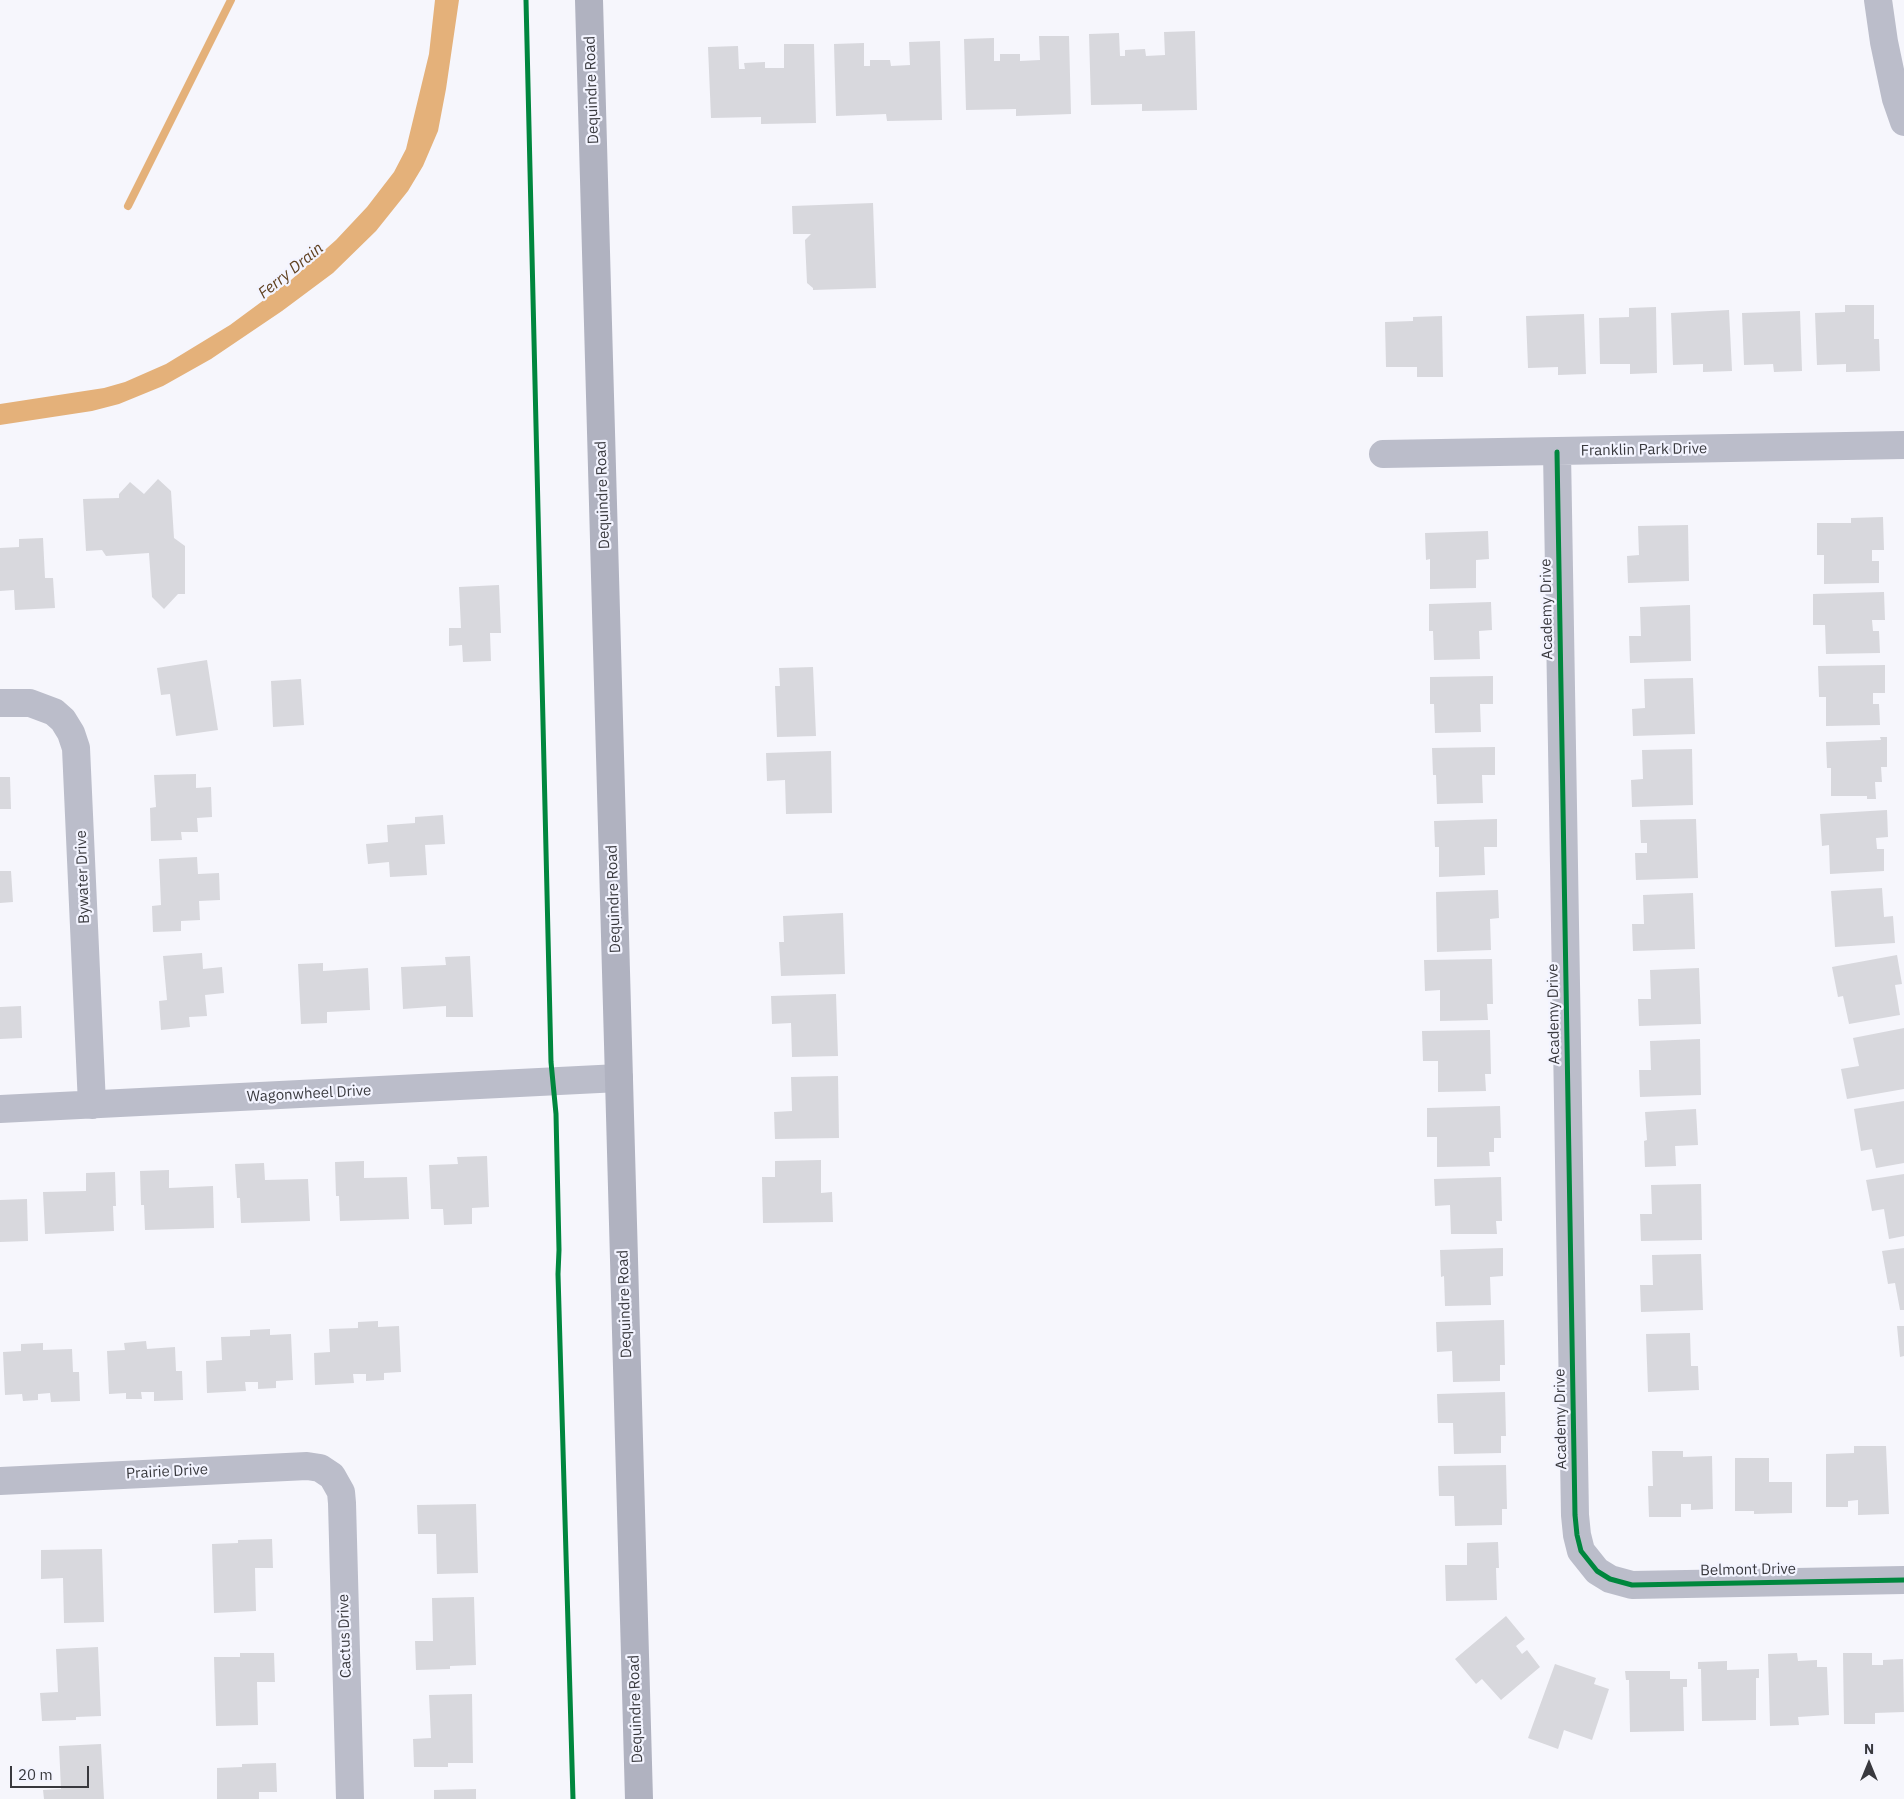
<!DOCTYPE html>
<style>
body{margin:0}
#map{position:relative;width:1904px;height:1799px;overflow:hidden;background:#f6f6fc;font-family:"IBM Plex Sans",sans-serif}
canvas{display:block}
.north{position:absolute;left:1844px;top:1739px;width:50px;height:50px;-webkit-text-stroke:4px #f3f4ff;paint-order:stroke;rotate:0deg;font-size:14px;font-weight:700;line-height:20px;text-align:center;color:#39393e}
.north::after{content:'';display:block;margin:auto;width:18px;height:22px;background:#39393e;clip-path:polygon(50% 0,100% 100%,50% 72%,0 100%)}
.scale{position:absolute;left:10px;top:1766px;width:79px;height:22px;box-sizing:border-box;border:2px solid #39393e;border-top:0;padding-left:6px;font-size:15px;line-height:18px;white-space:nowrap;color:#39393e;-webkit-text-stroke:4px #f3f4ff;paint-order:stroke}
</style>
<div id="map">
<canvas width="1904" height="1799"></canvas>
<div class="north">N</div>
<div class="scale">20 m</div>
</div>
<script>
const ctx = document.querySelector('canvas').getContext('2d');
ctx.lineJoin = 'round';
function fillPath(path, color) {
  ctx.fillStyle = color;
  ctx.fill(path, 'evenodd');
}
function toPath(rows) {
  const path = new Path2D();
  for (const r of rows) {
    path.moveTo(r[0], r[1]);
    for (let i = 2; i < r.length; i += 2) path.lineTo(r[i], r[i + 1]);
  }
  return path;
}
function stroke(path, color, width, dash) {
  ctx.strokeStyle = color;
  ctx.lineWidth = width;
  ctx.lineCap = dash ? 'butt' : 'round';
  ctx.setLineDash(dash || []);
  ctx.stroke(path);
}
function drawText(font, color, halo, rows, align = 'center') {
  ctx.font = font + ' "IBM Plex Sans",sans-serif';
  ctx.lineWidth = 4.5;
  ctx.setLineDash([]);
  ctx.textBaseline = 'middle';
  ctx.strokeStyle = halo;
  ctx.fillStyle = color;
  for (const [text, x, y, turn = 0] of rows) {
    ctx.save();
    ctx.translate(x, y);
    ctx.rotate((+turn || 0) * Math.PI / 180);
    ctx.textAlign = isNaN(turn) ? turn : align;
    if (halo) ctx.strokeText(text, 0, 0);
    ctx.fillText(text, 0, 0);
    ctx.restore();
  }
}
const water = toPath([
 [435,0,459,0,446,89,438,131,423,166,408,191,376,231,333,273,282,311,211,359,163,386,119,404,92,411,0,425,0,404,104,388,125,382,166,364,230,325,291,280,336,240,367,207,394,172,406,149,429,54]
]);
const stream = toPath([
 [128,206,231,0]
]);
const building = toPath([
 [1195,31,1197,110,1142,111,1142,104,1091,105,1089,34,1119,33,1120,56,1125,56,1125,50,1145,49,1146,56,1165,55,1164,32],
 [1039,36,1069,36,1071,114,1016,116,1016,109,966,110,964,39,994,38,994,61,1000,61,1000,54,1020,54,1020,61,1040,60],
 [940,41,942,120,887,121,886,114,836,116,834,44,864,43,864,66,870,66,870,60,890,60,891,66,910,65,909,42],
 [784,44,814,44,816,123,761,124,761,117,711,118,708,47,738,46,739,69,745,69,744,63,765,62,765,68,784,68],
 [873,203,876,288,813,290,813,288,807,283,805,240,811,234,793,234,792,206],
 [1845,305,1874,305,1874,339,1879,339,1880,371,1846,372,1846,364,1817,365,1815,313,1845,312],
 [1656,307,1657,373,1630,374,1630,364,1600,364,1599,318,1629,317,1629,308],
 [1729,310,1732,371,1703,372,1703,364,1673,365,1671,313],
 [1800,311,1802,371,1774,372,1773,364,1744,365,1742,313],
 [1584,314,1586,374,1558,375,1558,367,1528,368,1526,316],
 [1442,316,1443,377,1417,377,1417,367,1386,367,1385,322,1413,321,1413,317],
 [158,479,171,491,174,538,185,546,185,594,178,594,164,609,152,597,149,553,106,556,102,550,86,551,83,499,119,498,119,494,130,482,144,494],
 [1883,517,1884,550,1872,550,1872,561,1879,561,1879,583,1824,584,1824,555,1817,555,1817,523,1851,523,1851,518],
 [1688,525,1689,581,1628,583,1627,556,1639,555,1638,526],
 [1488,531,1489,559,1476,560,1476,588,1430,589,1430,559,1426,560,1425,533],
 [43,538,45,578,53,578,55,608,15,610,14,590,0,591,0,548,19,547,19,539],
 [499,585,501,633,490,633,491,661,463,662,462,645,449,646,449,628,461,628,459,587],
 [1884,592,1885,620,1872,620,1873,631,1879,631,1880,653,1826,654,1825,625,1813,625,1813,594],
 [1491,602,1492,630,1479,631,1480,659,1434,660,1433,631,1429,631,1429,604],
 [1690,605,1691,661,1630,663,1629,636,1641,636,1640,607],
 [207,660,218,730,176,736,170,694,161,695,157,668],
 [1885,665,1885,693,1873,693,1873,704,1879,704,1880,725,1826,726,1826,697,1819,697,1818,666],
 [813,667,816,736,777,737,775,686,780,686,779,668],
 [1493,676,1493,704,1480,704,1481,732,1435,733,1434,704,1430,704,1430,677],
 [1693,678,1695,734,1633,736,1632,709,1645,708,1644,679],
 [301,679,304,725,273,727,271,681],
 [1880,737,1887,737,1887,767,1881,767,1882,782,1875,782,1876,799,1867,799,1867,796,1831,796,1831,768,1827,768,1826,742,1881,740],
 [1495,747,1495,775,1482,775,1483,803,1437,804,1436,775,1433,775,1432,748],
 [1692,749,1693,805,1632,807,1631,780,1643,779,1642,750],
 [831,751,832,813,786,814,785,780,767,781,766,753],
 [196,774,196,788,211,787,212,817,197,818,198,832,181,832,182,840,151,841,150,808,156,807,154,775],
 [0,777,10,777,11,809,0,809],
 [1887,810,1888,837,1876,838,1877,849,1884,849,1884,871,1830,874,1829,845,1822,846,1820,814],
 [443,815,445,844,425,845,427,875,390,877,389,862,368,864,366,844,388,842,387,825,415,823,415,817],
 [1497,819,1497,847,1484,847,1485,875,1439,877,1439,847,1435,847,1434,821],
 [1696,819,1698,878,1636,880,1635,853,1647,853,1647,843,1641,843,1640,820],
 [197,857,198,874,219,873,220,900,199,901,200,920,181,921,181,931,153,932,152,906,161,905,159,859],
 [0,871,11,871,13,902,0,903],
 [1882,888,1884,917,1893,916,1895,943,1835,947,1831,891],
 [1498,890,1499,918,1490,919,1491,950,1437,952,1436,892],
 [1693,893,1695,949,1633,951,1632,924,1644,924,1643,895],
 [843,913,845,974,781,976,779,942,784,942,783,916],
 [202,953,203,969,222,967,224,993,205,995,207,1016,189,1017,190,1027,161,1030,159,1001,167,1000,163,956],
 [1897,955,1902,984,1895,985,1900,1015,1849,1024,1843,996,1838,997,1832,967],
 [470,956,473,1017,446,1017,446,1006,403,1009,401,967,446,965,445,957],
 [1492,959,1493,1004,1487,1004,1488,1020,1440,1021,1440,990,1425,991,1424,960],
 [323,963,323,971,368,968,370,1010,327,1012,327,1023,301,1024,298,964],
 [1699,968,1701,1024,1639,1026,1638,999,1651,999,1650,970],
 [836,994,838,1056,792,1057,791,1023,772,1024,771,996],
 [21,1006,22,1038,0,1039,0,1007],
 [1904,1028,1904,1089,1847,1099,1841,1069,1859,1066,1853,1038],
 [1490,1030,1491,1074,1485,1074,1486,1091,1438,1092,1438,1061,1423,1061,1422,1031],
 [1700,1039,1701,1095,1640,1097,1639,1070,1651,1070,1650,1041],
 [838,1076,839,1138,775,1139,774,1112,792,1111,791,1077],
 [1904,1101,1904,1163,1876,1168,1872,1149,1861,1151,1854,1109],
 [1500,1106,1501,1138,1494,1138,1494,1152,1489,1152,1490,1166,1437,1167,1437,1137,1427,1137,1427,1108],
 [1696,1109,1698,1145,1675,1146,1676,1166,1645,1167,1644,1141,1647,1140,1645,1112],
 [487,1156,489,1207,472,1208,472,1224,444,1225,443,1209,431,1209,429,1165,458,1164,457,1157],
 [821,1160,821,1193,832,1192,833,1222,763,1223,762,1177,775,1177,775,1161],
 [364,1161,364,1178,407,1177,409,1219,340,1221,339,1196,336,1196,335,1162],
 [264,1163,265,1180,308,1179,310,1221,241,1223,240,1198,237,1198,235,1164],
 [169,1170,169,1188,213,1186,214,1228,145,1230,144,1205,141,1205,140,1171],
 [115,1172,116,1206,113,1206,114,1231,45,1234,43,1192,86,1191,86,1173],
 [1904,1174,1904,1236,1889,1239,1884,1209,1872,1211,1866,1180],
 [1501,1177,1502,1221,1496,1221,1497,1234,1451,1234,1450,1205,1435,1206,1434,1179],
 [1701,1184,1702,1240,1641,1241,1640,1214,1652,1214,1651,1185],
 [27,1199,28,1241,0,1242,0,1200],
 [1503,1248,1503,1276,1490,1277,1491,1305,1445,1306,1444,1276,1441,1277,1440,1250],
 [1904,1248,1904,1310,1900,1310,1895,1283,1888,1284,1882,1251],
 [1701,1254,1703,1310,1641,1312,1640,1285,1653,1285,1652,1255],
 [1504,1320,1505,1365,1500,1365,1500,1381,1453,1382,1452,1351,1437,1352,1436,1322],
 [378,1321,378,1327,399,1326,401,1372,384,1373,384,1380,366,1381,366,1374,353,1374,354,1383,315,1385,314,1353,330,1352,329,1329,358,1328,358,1322],
 [1897,1326,1904,1326,1904,1356,1900,1357],
 [270,1329,270,1335,291,1334,293,1380,276,1381,276,1388,258,1389,258,1382,245,1382,246,1391,207,1393,206,1361,222,1360,221,1337,250,1336,250,1330],
 [1690,1333,1691,1366,1698,1366,1699,1390,1648,1392,1646,1334],
 [146,1341,147,1349,175,1347,176,1371,182,1371,183,1400,154,1401,154,1392,141,1392,142,1399,126,1399,126,1393,109,1394,107,1351,125,1350,124,1343],
 [43,1343,43,1350,72,1349,73,1372,79,1372,80,1401,51,1402,50,1393,38,1394,38,1400,23,1401,22,1394,5,1395,3,1352,21,1351,21,1344],
 [1505,1392,1506,1436,1501,1436,1501,1453,1454,1454,1453,1423,1438,1423,1437,1394],
 [1854,1446,1886,1446,1889,1514,1858,1515,1858,1500,1848,1501,1848,1507,1826,1507,1826,1454,1854,1453],
 [1652,1451,1683,1451,1683,1457,1712,1456,1713,1509,1691,1510,1691,1504,1681,1504,1681,1517,1649,1517,1648,1486,1653,1486],
 [1735,1458,1769,1458,1769,1482,1792,1482,1792,1513,1754,1514,1754,1511,1735,1511],
 [1506,1465,1507,1509,1502,1509,1502,1525,1455,1526,1454,1496,1439,1496,1438,1466],
 [476,1504,478,1573,437,1574,436,1534,418,1534,417,1505],
 [272,1539,273,1568,255,1568,256,1611,214,1613,212,1544,238,1543,238,1540],
 [1498,1542,1499,1568,1496,1568,1497,1600,1446,1601,1445,1565,1467,1565,1467,1543],
 [102,1549,104,1622,64,1623,63,1578,41,1579,41,1550],
 [474,1597,476,1665,450,1666,450,1669,416,1670,415,1641,433,1641,432,1598],
 [1506,1616,1525,1639,1516,1646,1522,1654,1527,1650,1540,1667,1501,1700,1482,1679,1476,1684,1455,1659],
 [98,1647,101,1716,76,1717,76,1720,42,1721,40,1693,58,1692,56,1649],
 [240,1653,274,1653,275,1682,257,1682,258,1725,216,1726,214,1657,240,1657],
 [1797,1653,1798,1661,1817,1660,1817,1667,1827,1667,1829,1715,1798,1717,1799,1725,1770,1726,1768,1654],
 [1843,1653,1872,1653,1872,1665,1883,1665,1883,1660,1903,1659,1904,1712,1875,1713,1875,1724,1844,1724],
 [1727,1661,1727,1670,1759,1669,1759,1678,1756,1678,1756,1720,1702,1721,1701,1669,1698,1669,1698,1662],
 [1555,1664,1596,1678,1594,1684,1609,1689,1592,1740,1564,1730,1558,1749,1528,1738],
 [1625,1671,1670,1671,1670,1679,1687,1679,1687,1687,1683,1687,1684,1731,1630,1732,1629,1680,1626,1680],
 [472,1694,473,1763,448,1763,448,1767,414,1767,413,1739,431,1738,429,1695],
 [101,1744,104,1799,44,1799,43,1790,61,1789,59,1746],
 [276,1763,277,1792,259,1792,259,1799,217,1799,217,1768,242,1767,242,1764],
 [476,1789,476,1799,434,1799,434,1790]
]);
const minor = toPath([
 [1878,0,1884,42,1896,99,1904,122],
 [1557,452,1575,1515,1577,1535,1581,1551,1597,1571,1610,1579,1632,1585,1904,1580],
 [1383,454,1904,445],
 [0,703,30,703,54,712,63,720,71,733,76,748,92,1105],
 [0,1109,619,1078],
 [0,1481,307,1466,320,1468,332,1476,341,1492,342,1503,350,1799]
]);
const secondary = toPath([
 [589,0,639,1799]
]);
const cycleway = toPath([
 [526,0,551,1062,556,1114,559,1250,558,1274,573,1799],
 [1557,452,1575,1515,1577,1535,1581,1551,1597,1571,1610,1579,1632,1585,1904,1580]
]);
const streetNames = [
 ["Dequindre Road",592,90,-92],
 ["Franklin Park Drive",1644,450,-1],
 ["Dequindre Road",603,495,-92],
 ["Academy Drive",1547,609,-91],
 ["Bywater Drive",83,877,-92],
 ["Dequindre Road",614,899,-92],
 ["Academy Drive",1554,1014,-91],
 ["Wagonwheel Drive",309,1094,-3],
 ["Dequindre Road",625,1304,-92],
 ["Academy Drive",1561,1419,-91],
 ["Prairie Drive",167,1472,-3],
 ["Belmont Drive",1748,1570,-1],
 ["Cactus Drive",345,1636,-92],
 ["Dequindre Road",636,1709,-92]
];
const waterNames = [
 ["Ferry Drain",291,271,-39]
];
fillPath(water, '#e4b17a');
stroke(stream, '#e4b17a', 8);
fillPath(building, '#d8d8dd');
stroke(minor, '#bbbdca', 28);
stroke(secondary, '#b0b2c0', 28);
stroke(cycleway, '#00873e', 5);
drawText('15px', '#39393e', '#f3f4ff', streetNames);
drawText('italic 16px', '#614221', '#f3f4ff', waterNames);
</script>
